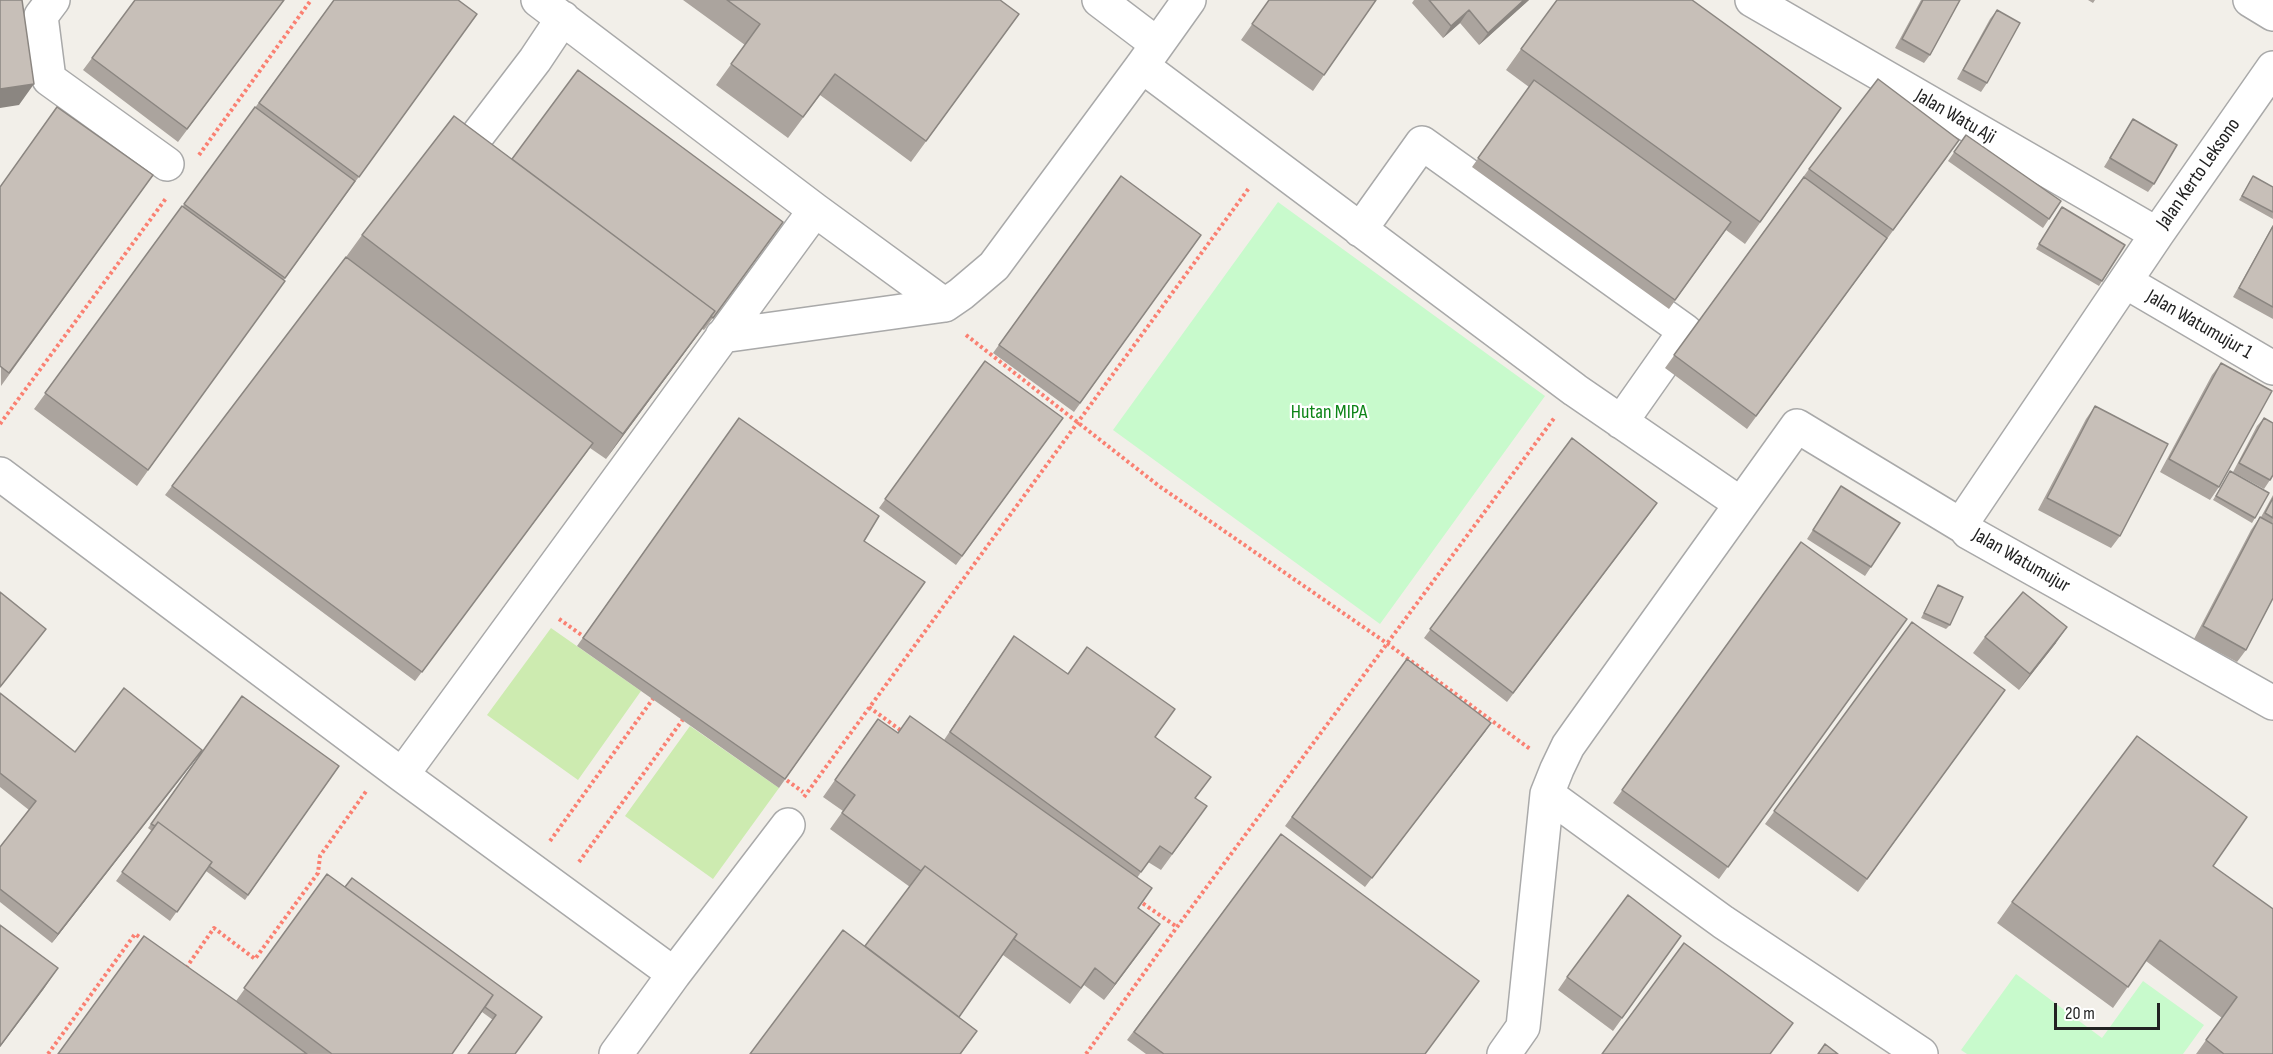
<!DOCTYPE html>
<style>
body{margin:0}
#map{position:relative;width:2273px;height:1054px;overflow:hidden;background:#f2efe9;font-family:"Sofia Sans Condensed",sans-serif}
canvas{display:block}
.scale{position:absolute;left:2054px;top:1003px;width:106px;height:27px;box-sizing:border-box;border:3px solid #222;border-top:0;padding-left:8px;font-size:18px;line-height:21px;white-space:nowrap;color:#222;-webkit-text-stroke:4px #fff;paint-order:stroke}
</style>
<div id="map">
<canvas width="2273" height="1054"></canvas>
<div class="scale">20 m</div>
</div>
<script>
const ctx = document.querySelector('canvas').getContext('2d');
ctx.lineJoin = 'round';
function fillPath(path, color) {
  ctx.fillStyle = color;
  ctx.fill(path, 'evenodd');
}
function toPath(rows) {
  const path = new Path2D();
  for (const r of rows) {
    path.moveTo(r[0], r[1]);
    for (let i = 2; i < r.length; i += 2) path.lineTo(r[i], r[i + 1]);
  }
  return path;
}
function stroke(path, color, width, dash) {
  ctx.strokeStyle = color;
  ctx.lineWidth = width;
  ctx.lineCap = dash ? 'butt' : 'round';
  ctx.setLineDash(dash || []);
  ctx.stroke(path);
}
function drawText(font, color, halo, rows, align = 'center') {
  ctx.font = font + ' "Sofia Sans Condensed",sans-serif';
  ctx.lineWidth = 4.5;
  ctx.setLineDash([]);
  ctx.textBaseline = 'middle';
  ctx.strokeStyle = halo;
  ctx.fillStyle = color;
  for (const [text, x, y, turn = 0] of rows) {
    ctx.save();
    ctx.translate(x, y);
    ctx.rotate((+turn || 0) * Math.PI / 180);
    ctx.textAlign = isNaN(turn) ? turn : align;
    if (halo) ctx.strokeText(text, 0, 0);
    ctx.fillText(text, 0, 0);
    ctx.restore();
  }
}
const grass = toPath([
 [551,628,641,691,578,780,487,715],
 [690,726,779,788,713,879,625,816]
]);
const park = toPath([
 [1278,202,1545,396,1380,624,1113,430],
 [2016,974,2102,1038,2143,981,2204,1025,2183,1054,1967,1054,1961,1050]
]);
const path = toPath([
 [199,155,311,0],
 [966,335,1159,486,1388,644,1530,749],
 [0,424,167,197],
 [559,619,587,639],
 [869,707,903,732],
 [782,777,803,792],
 [804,797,1249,188],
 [550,841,655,696],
 [579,862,684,718],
 [1138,900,1177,927],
 [186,968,214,928,255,959,318,873,320,856,367,790],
 [48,1054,135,934,144,940],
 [1086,1054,1177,927,1555,417]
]);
const minor = toPath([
 [53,0,41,16,49,79,167,164],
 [538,0,815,210,945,305],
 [1099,0,1157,44],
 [1752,0,2157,234],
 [2250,0,2273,14],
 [1142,66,1575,390,1741,504],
 [464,153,535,60,563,18],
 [1360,230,1422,143,1685,331,1621,422],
 [2126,282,2273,368],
 [722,336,945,305,961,294,994,266,1142,66,1189,0],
 [0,474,402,775,674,974,616,1054],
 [1964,527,1964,520,2157,234,2273,68],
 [402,775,815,210],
 [1547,794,1723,922,1921,1054],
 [674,974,788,825],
 [1504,1054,1523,1027,1547,794,1557,769,1568,746,1580,729,1797,426,1964,527,1968,532,2273,703]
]);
const wall = toPath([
 [284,0,178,142,83,70,92,58],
 [334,0,477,14,284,280,137,486,34,409],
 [683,0,1000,0,1019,14,911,162,820,95,788,138,716,85,745,45],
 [1269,0,1376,0,1313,91,1241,40],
 [1414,0,1529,0,1479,45,1460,23,1443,38,1412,3],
 [1921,0,1960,0,1930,55,1924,63,1895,48],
 [2088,0,2095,0,2093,3],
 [1997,10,1987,83,1981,92,1957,79,1990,19],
 [1521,49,1841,108,1745,244,1726,230,1669,309,1472,167,1529,87,1506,70],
 [2133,119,2154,184,2148,192,2104,167],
 [1966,135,2061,201,2043,228,1948,161],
 [1948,156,1747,429,1665,368,1809,169],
 [512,159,774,235,704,330,702,329,606,459,590,448,415,681,165,495,346,257,362,235],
 [153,175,1,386,0,187],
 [1121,176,1201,235,1074,412,993,353],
 [2253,176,2273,187,2273,219,2239,200],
 [2059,212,2125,245,2099,286,2036,249],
 [2273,225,2273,319,2233,297],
 [985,361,1063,418,956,565,879,508],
 [2221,363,2219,487,2210,500,2160,472,2212,375],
 [2095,406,2120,536,2111,548,2038,510,2086,419],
 [739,418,864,541,925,582,779,788,577,646],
 [2264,418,2270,480,2264,489,2233,472,2257,426],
 [1572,438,1651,512,1507,702,1424,638],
 [2230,471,2255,518,2252,523,2213,500],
 [1841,486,1871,567,1865,576,1807,539],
 [2273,495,2273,598,2246,650,2237,662,2194,639,2251,530,2260,517,2261,517],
 [1801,542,1907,619,1719,879,1613,803],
 [1938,585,1950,625,1946,629,1921,618],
 [1912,622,2005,690,1858,892,1765,824],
 [1985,637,2056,643,2019,690,1973,653],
 [1003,652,1155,737,1196,798,1196,822,1161,870,1148,862,1137,878,1138,908,1160,924,1104,1000,1084,985,1070,1004,1003,955,959,1017,977,1031,961,1054,750,1054,865,946,910,887,830,829,843,811,823,797,878,719,898,733,944,740],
 [1407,659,1491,723,1365,887,1285,826],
 [0,693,75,752,202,750,52,943,0,902,0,847,29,810,0,787],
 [242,696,339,766,245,900,206,871,170,921,116,881,152,831,148,828],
 [1281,834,1426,1054,1146,1054,1127,1040],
 [2213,866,2273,1054,2196,1054,2222,1018,2146,961,2113,1008,1997,923,2012,902],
 [327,874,345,887,542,1017,493,1020,482,1012,452,1054,58,1054,236,1001],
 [1681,936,1613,1031,1558,990,1567,977]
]);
const shadedWall = toPath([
 [1524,0,1529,0,1479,45,1488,33],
 [1469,10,1460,23,1443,38,1451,26],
 [34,84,19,105,0,108,0,89],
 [715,311,697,336,606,459,623,434],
 [2067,627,2056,643,2019,690,2030,674],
 [1491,723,1485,732,1365,887,1372,878],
 [202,750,196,759,52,943,58,934],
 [1160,924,1149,940,1104,1000,1115,984],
 [58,968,43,990,0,1047,0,1046]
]);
const building = toPath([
 [0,0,22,0,34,84,0,89,0,0],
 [135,0,284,0,187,129,92,58,135,0],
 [334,0,458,0,477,14,359,177,259,103,334,0],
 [727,0,1000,0,1019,14,926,141,835,74,803,117,731,64,760,24,727,0],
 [1269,0,1376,0,1324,75,1252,24,1269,0],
 [1429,0,1524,0,1488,33,1469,10,1451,26,1429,0],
 [1557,0,1692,0,1841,108,1760,222,1521,49,1557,0],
 [1923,0,1960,0,1930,55,1902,39,1923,0],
 [1997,10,2020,23,1987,83,1963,70,1997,10],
 [578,70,783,222,713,318,711,316,715,311,512,159,578,70],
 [1878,79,1959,140,1893,230,1809,169,1878,79],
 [1534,80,1731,222,1675,300,1478,158,1534,80],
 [57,107,153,175,9,373,0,366,0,187,57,107],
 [255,107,355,181,285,278,184,204,255,107],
 [454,116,715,311,623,434,362,235,454,116],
 [2133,119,2177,145,2154,184,2110,158,2133,119],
 [1966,135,2061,201,2049,219,1954,152,1966,135],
 [1121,176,1201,235,1080,403,999,345,1121,176],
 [2253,176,2273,187,2273,212,2242,196,2253,176],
 [1804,177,1887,238,1756,416,1674,355,1804,177],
 [182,206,285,281,148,470,45,393,182,206],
 [2062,207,2125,245,2102,281,2039,244,2062,207],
 [2273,226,2273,307,2239,288,2273,226],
 [346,257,593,443,422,672,172,486,346,257],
 [985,361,1063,418,962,556,885,499,985,361],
 [2221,363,2272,391,2219,487,2169,459,2221,363],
 [2095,406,2168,444,2120,536,2047,498,2095,406],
 [739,418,879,516,864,541,925,582,785,779,583,638,739,418],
 [2264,418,2273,423,2273,475,2270,480,2239,463,2264,418],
 [1572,438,1657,503,1513,693,1430,629,1572,438],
 [2230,471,2269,493,2255,518,2216,496,2230,471],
 [1841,486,1900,523,1871,567,1813,530,1841,486],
 [2273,498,2273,518,2265,513,2273,498],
 [2260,517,2273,524,2273,598,2246,650,2203,626,2260,517],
 [1801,542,1907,619,1728,867,1622,790,1801,542],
 [1938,585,1963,597,1950,625,1924,613,1938,585],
 [0,592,46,629,0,687,0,592],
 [2023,592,2067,627,2030,674,1985,637,2023,592],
 [1912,622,2005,690,1867,879,1774,811,1912,622],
 [1014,636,1068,674,1087,647,1175,709,1155,737,1211,777,1195,798,1207,806,1172,854,1160,846,1141,872,950,732,1014,636],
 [1407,659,1491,723,1372,878,1292,817,1407,659],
 [124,688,202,750,58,934,0,889,0,847,36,801,0,773,0,693,75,752,124,688],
 [242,696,339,766,248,895,209,866,212,862,158,822,155,826,151,824,242,696],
 [910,716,1152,888,1138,908,1160,924,1115,984,1095,968,1081,988,1014,939,1017,934,925,866,921,871,842,813,855,795,835,780,878,719,898,733,910,716],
 [2137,736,2247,817,2213,866,2273,909,2273,1054,2224,1054,2206,1040,2237,997,2160,940,2128,987,2012,902,2137,736],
 [158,822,212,862,177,912,122,872,158,822],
 [1281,834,1479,981,1425,1054,1164,1054,1134,1032,1281,834],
 [925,866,1017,934,959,1017,865,946,925,866],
 [327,874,493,995,452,1054,332,1054,244,988,327,874],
 [352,878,542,1017,515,1054,468,1054,496,1015,485,1007,493,995,345,887,352,878],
 [1628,895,1681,936,1622,1018,1567,977,1628,895],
 [0,925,58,968,0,1046,0,925],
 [843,930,977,1031,960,1054,750,1054,843,930],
 [144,936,236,1001,307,1054,58,1054,144,936],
 [1684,943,1793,1023,1770,1054,1602,1054,1684,943],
 [1825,1044,1838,1054,1818,1054,1825,1044]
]);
const streetNames = [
 ["Jalan Watu Aji",1955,117,30],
 ["Jalan Kerto Leksono",2199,174,-55],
 ["Jalan Watumujur 1",2199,325,30],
 ["Jalan Watumujur",2021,561,30]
];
const parkNames = [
 ["Hutan MIPA",1329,413]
];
fillPath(grass, '#cdebb0');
fillPath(park, '#c8facc');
stroke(minor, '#a9a9a9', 36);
stroke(path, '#fa8072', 4, [3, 3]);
stroke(minor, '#fff', 33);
fillPath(wall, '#aba49e');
fillPath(shadedWall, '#8b8681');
fillPath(building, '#c7bfb8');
stroke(building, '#8b8681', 1.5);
drawText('20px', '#222', '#fff', streetNames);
drawText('20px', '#0c8416', '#fff', parkNames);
</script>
